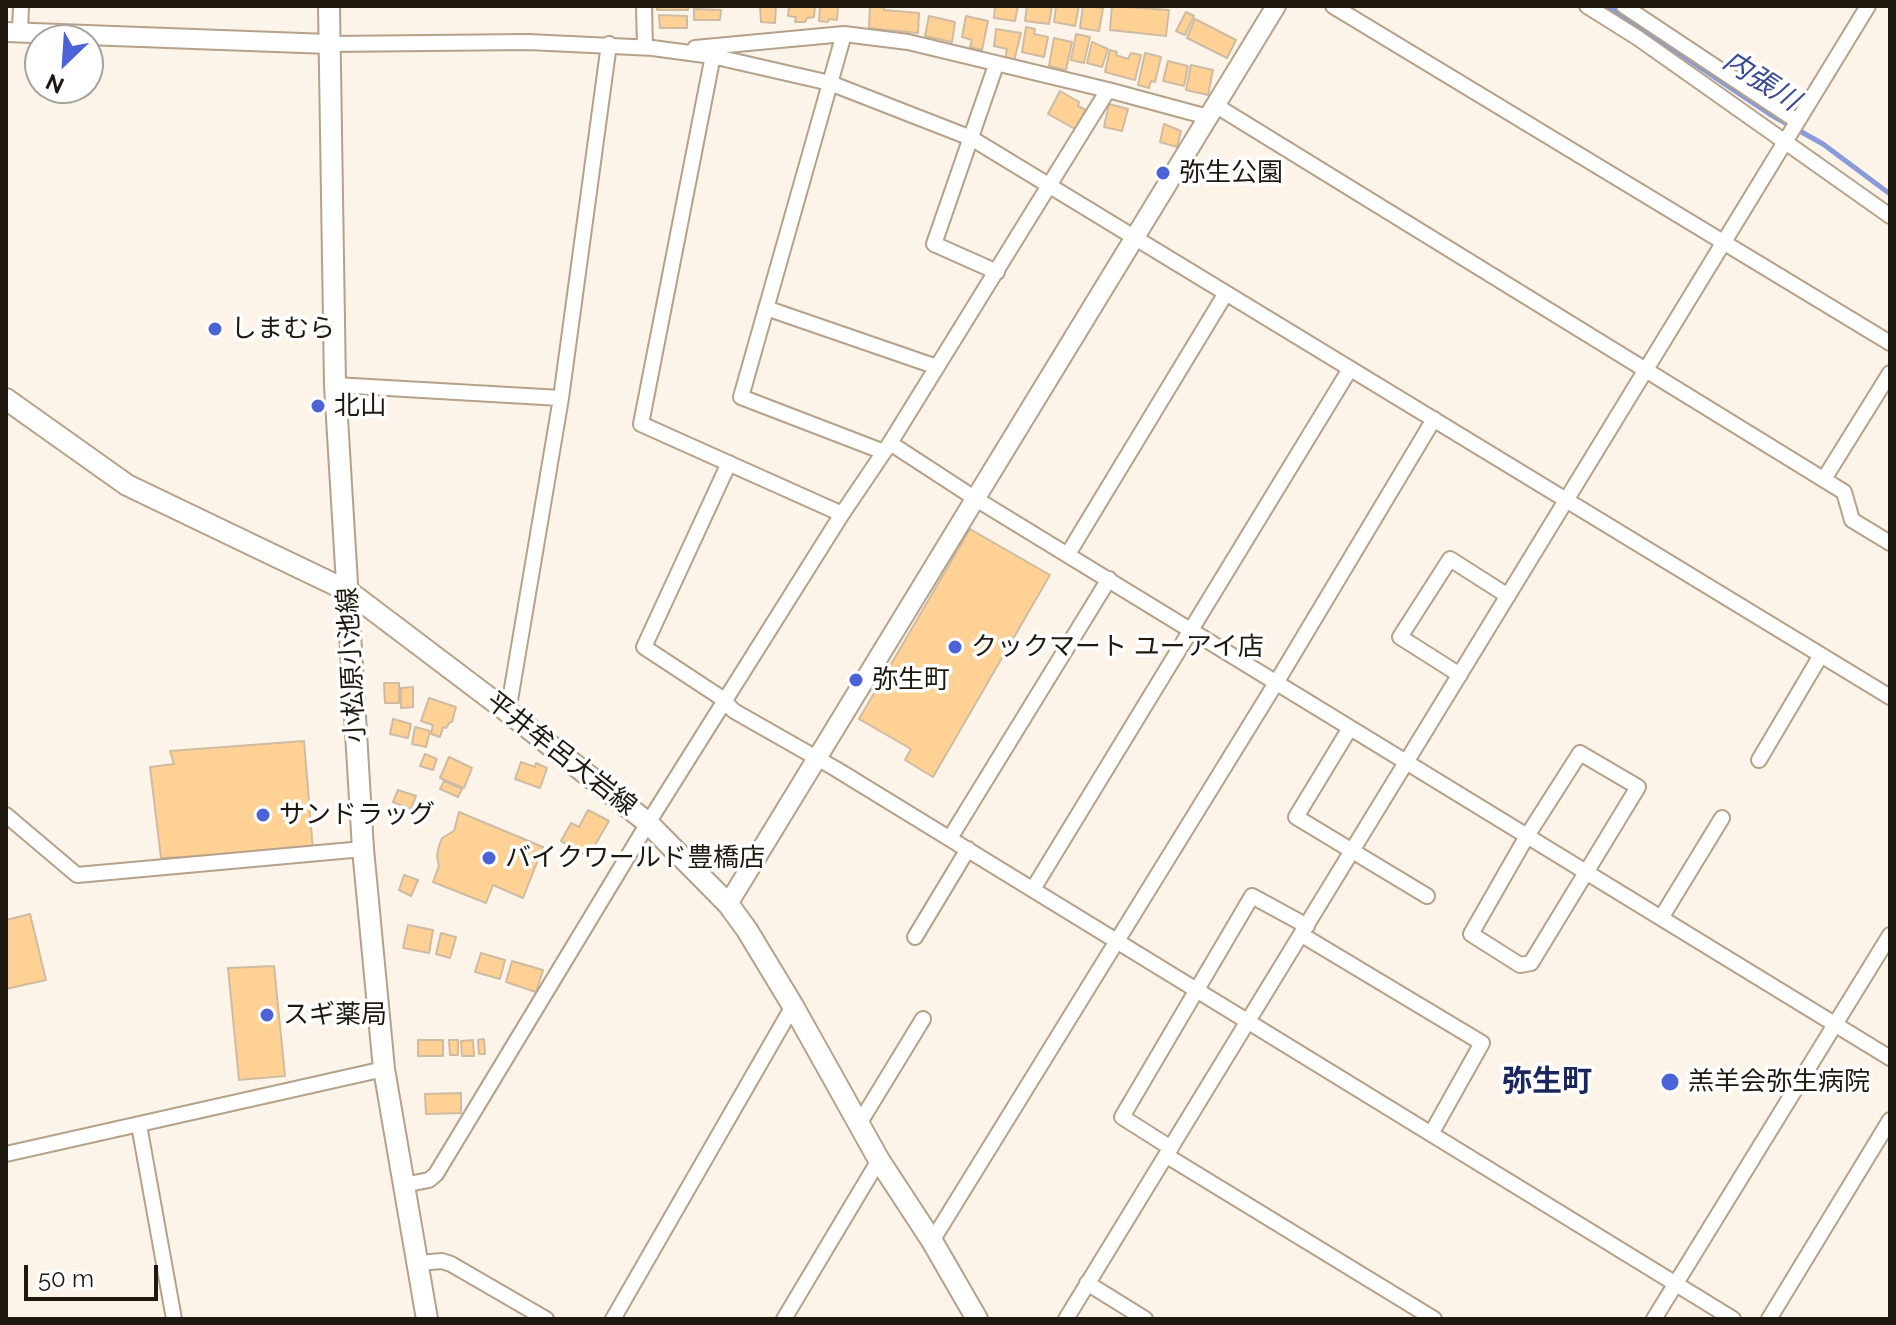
<!DOCTYPE html>
<meta charset="utf-8">
<style>
body{margin:0}
#map{position:relative;width:1896px;height:1325px;overflow:hidden;background:#fcf4e9;font-family:Raleway,sans-serif}
canvas{display:block}
.frame{position:absolute;inset:0;border:8px solid #1f180f;pointer-events:none}
.north{position:absolute;left:24px;top:24px;width:80px;height:80px;box-sizing:border-box;background:#fff;border:2px solid #a5a39f;border-radius:50%;rotate:205deg;font-size:22px;font-weight:700;line-height:32px;text-align:center;color:#1f180f}
.north::after{content:'';display:block;margin:auto;width:28px;height:36px;background:#4c62d7;clip-path:polygon(50% 0,100% 100%,50% 72%,0 100%)}
.scale{position:absolute;left:24px;top:1265px;width:134px;height:36px;box-sizing:border-box;border:4px solid #1f180f;border-top:0;padding-left:10px;font-size:24px;line-height:28px;white-space:nowrap;color:#1f180f;-webkit-text-stroke:6px #fff;paint-order:stroke}
</style>
<div id="map">
<canvas width="1896" height="1325"></canvas>
<div class="frame"></div>
<div class="north">N</div>
<div class="scale">50 m</div>
</div>
<script>
const ctx = document.querySelector('canvas').getContext('2d');
ctx.lineJoin = 'round';
function toPath(rows) {
  const path = new Path2D();
  for (const r of rows) {
    path.moveTo(r[0], r[1]);
    for (let i = 2; i < r.length; i += 2) path.lineTo(r[i], r[i + 1]);
  }
  return path;
}
function stroke(path, color, width, dash) {
  ctx.strokeStyle = color;
  ctx.lineWidth = width;
  ctx.lineCap = dash ? 'butt' : 'round';
  ctx.setLineDash(dash || []);
  ctx.stroke(path);
}
function fillPath(path, color) {
  ctx.fillStyle = color;
  ctx.fill(path, 'evenodd');
}
function drawText(font, color, halo, rows, align = 'center') {
  ctx.font = font + ' Raleway,"Noto Sans JP",sans-serif';
  ctx.lineWidth = 7;
  ctx.setLineDash([]);
  ctx.textBaseline = 'middle';
  ctx.strokeStyle = halo;
  ctx.fillStyle = color;
  for (const [text, x, y, turn = 0] of rows) {
    ctx.save();
    ctx.translate(x, y);
    ctx.rotate((+turn || 0) * Math.PI / 180);
    ctx.textAlign = isNaN(turn) ? turn : align;
    if (halo) ctx.strokeText(text, 0, 0);
    ctx.fillText(text, 0, 0);
    ctx.restore();
  }
}
const stream = toPath([
 [1608,6,1771,115,1823,144,1890,194]
]);
const building = toPath([
 [657,6,688,6,688,10,657,10,657,6],
 [760,6,776,6,775,23,761,22,760,6],
 [789,6,815,6,814,17,807,18,805,22,795,22,796,17,788,16,789,6],
 [820,6,838,6,837,20,829,19,828,22,819,21,820,6],
 [870,6,883,6,884,10,919,13,918,33,869,28,870,6],
 [995,6,1018,6,1015,21,994,18,995,6],
 [1027,6,1052,6,1049,24,1025,21,1027,6],
 [1056,6,1079,6,1075,26,1054,22,1056,6],
 [1083,6,1103,8,1099,31,1080,28,1083,6],
 [1112,6,1169,10,1166,36,1110,30,1112,6],
 [694,9,721,10,720,20,694,20,694,9],
 [1186,12,1194,16,1185,35,1176,31,1186,12],
 [659,15,687,16,687,28,660,28,659,15],
 [929,16,955,22,952,42,925,36,929,16],
 [966,16,988,21,982,50,970,47,972,40,962,37,966,16],
 [1195,19,1236,40,1227,58,1187,38,1195,19],
 [1026,27,1035,29,1034,34,1048,37,1044,57,1022,52,1026,27],
 [996,29,1021,33,1014,61,1005,60,1007,49,994,46,996,29],
 [1076,34,1090,37,1084,63,1071,60,1076,34],
 [1054,38,1072,42,1066,70,1049,66,1054,38],
 [1092,42,1108,49,1102,67,1087,63,1092,42],
 [1110,50,1117,52,1116,55,1128,59,1131,53,1141,55,1135,80,1105,72,1110,50],
 [1145,53,1161,57,1155,82,1151,81,1149,88,1138,85,1145,53],
 [1168,61,1188,66,1184,86,1163,81,1168,61],
 [1191,65,1213,70,1208,95,1186,90,1191,65],
 [1060,91,1079,102,1078,106,1086,110,1075,129,1048,114,1060,91],
 [1109,104,1128,109,1122,131,1104,127,1109,104],
 [1164,124,1181,131,1177,147,1160,142,1164,124],
 [970,529,1050,575,933,777,905,760,911,749,859,719,970,529],
 [384,683,399,683,399,703,385,703,384,683],
 [413,687,413,707,401,708,401,688,413,687],
 [429,698,456,707,452,722,450,722,446,728,443,727,440,737,431,734,433,725,421,721,429,698],
 [393,719,411,724,408,738,390,734,393,719],
 [415,727,430,731,426,747,412,744,415,727],
 [304,741,313,850,161,858,150,767,174,764,170,751,304,741],
 [425,754,437,759,433,770,420,766,425,754],
 [449,757,472,768,464,788,440,778,449,757],
 [521,762,535,767,536,763,547,768,540,788,515,779,521,762],
 [444,781,462,789,458,797,440,789,444,781],
 [398,790,416,796,411,809,393,802,398,790],
 [588,810,609,821,588,857,561,841,571,823,579,827,588,810],
 [459,812,543,847,523,898,493,885,486,903,433,882,439,866,437,856,439,846,442,838,454,831,459,812],
 [404,875,418,880,411,896,399,890,404,875],
 [30,914,46,980,6,989,6,920,30,914],
 [408,925,433,930,429,953,403,948,408,925],
 [441,933,456,937,450,958,436,954,441,933],
 [481,953,505,960,500,979,475,972,481,953],
 [512,961,543,970,536,992,506,982,512,961],
 [274,966,285,1076,239,1080,228,968,274,966],
 [484,1039,485,1054,479,1054,478,1040,484,1039],
 [418,1040,443,1040,443,1056,418,1056,418,1040],
 [449,1040,458,1040,458,1055,450,1055,449,1040],
 [473,1040,474,1056,462,1056,461,1041,473,1040],
 [461,1093,461,1113,426,1114,425,1094,461,1093]
]);
const minor = toPath([
 [644,6,645,47,712,56,830,83,971,138,1890,697],
 [1333,6,1890,343],
 [1587,6,1638,38,1890,216],
 [1624,6,1797,121],
 [20,32,21,6],
 [844,34,741,397,884,452],
 [329,44,528,42,654,48],
 [695,48,844,34,908,42,1108,90,1208,117],
 [714,50,641,424,842,514],
 [996,65,934,244,997,272],
 [1215,105,1844,492,1852,520,1890,543],
 [766,308,937,367],
 [335,385,561,398],
 [890,443,976,499,1890,1058],
 [729,463,644,647,720,697,734,711,836,769,1733,1319],
 [1824,479,1890,373],
 [1068,554,1226,293],
 [1460,675,1400,637,1450,559,1508,596],
 [508,712,561,398,609,44],
 [1350,728,1296,817,1427,896],
 [1580,753,1638,787,1531,963,1520,965,1471,934,1527,836,1580,753],
 [1759,760,1821,655],
 [6,815,77,875,363,849],
 [950,838,1109,579],
 [1033,889,1350,369],
 [1661,918,1722,818],
 [1302,935,1482,1043,1431,1134],
 [915,937,968,849],
 [859,1124,923,1019],
 [139,1125,174,1319],
 [1171,1148,1122,1117,1252,896,1307,926],
 [6,1154,384,1069],
 [1167,1156,1434,1319],
 [403,1185,429,1180,436,1174,648,823,842,514,890,443,1108,90],
 [932,1241,1276,683,1434,419],
 [418,1263,442,1261,451,1264,546,1319],
 [1087,1283,1145,1319],
 [613,1319,793,1006],
 [784,1319,879,1160],
 [1066,1319,1868,6],
 [1654,1319,1890,935],
 [1769,1319,1890,1120]
]);
const tertiary = toPath([
 [6,32,329,44],
 [728,904,1276,6]
]);
const secondary = toPath([
 [329,6,335,385,363,849,384,1069,427,1319],
 [6,399,127,485,348,591,508,712,648,823,728,904,747,930,793,1006,879,1160,932,1241,977,1319]
]);
const markers = [
 [1163,173,8,"#4c62d7"],
 [215,329,8,"#4c62d7"],
 [318,406,8,"#4c62d7"],
 [955,647,8,"#4c62d7"],
 [856,680,8,"#4c62d7"],
 [263,815,8,"#4c62d7"],
 [489,858,8,"#4c62d7"],
 [267,1015,8,"#4c62d7"],
 [1670,1082,10,"#4c62d7"]
];
const poiNames = [
 ["弥生公園",1179,173],
 ["しまむら",231,329],
 ["北山",334,406],
 ["クックマート ユーアイ店",971,647],
 ["弥生町",872,680],
 ["サンドラッグ",279,815],
 ["バイクワールド豊橋店",505,858],
 ["スギ薬局",283,1015],
 ["羔羊会弥生病院",1688,1082]
];
const streetNames = [
 ["小松原小池線",352,665,-93],
 ["平井牟呂大岩線",561,754,38]
];
const waterNames = [
 ["内張川",1761,81,33]
];
const quarterNames = [
 ["弥生町",1547,1082]
];
stroke(stream, '#899cd9', 5);
fillPath(building, '#ffd194');
stroke(building, '#cfbba2', 2);
stroke(minor, '#b5a189', 18);
stroke(tertiary, '#b5a189', 22);
stroke(secondary, '#b5a189', 24);
stroke(minor, '#fff', 14);
stroke(tertiary, '#fff', 18);
stroke(secondary, '#fff', 20);
for (const [x, y, r, color] of markers) {
  const dot = new Path2D();
  dot.arc(x, y, r, 0, 2 * Math.PI);
  ctx.fillStyle = color;
  ctx.fill(dot);
  stroke(dot, '#fff', 3);
}
drawText('26px', '#1f180f', '#fff', poiNames, 'left');
drawText('26px', '#1f180f', '#fff', streetNames);
drawText('italic 28px', '#394993', '#fff', waterNames);
drawText('bold 30px', '#1c265e', '#fff', quarterNames);
</script>
